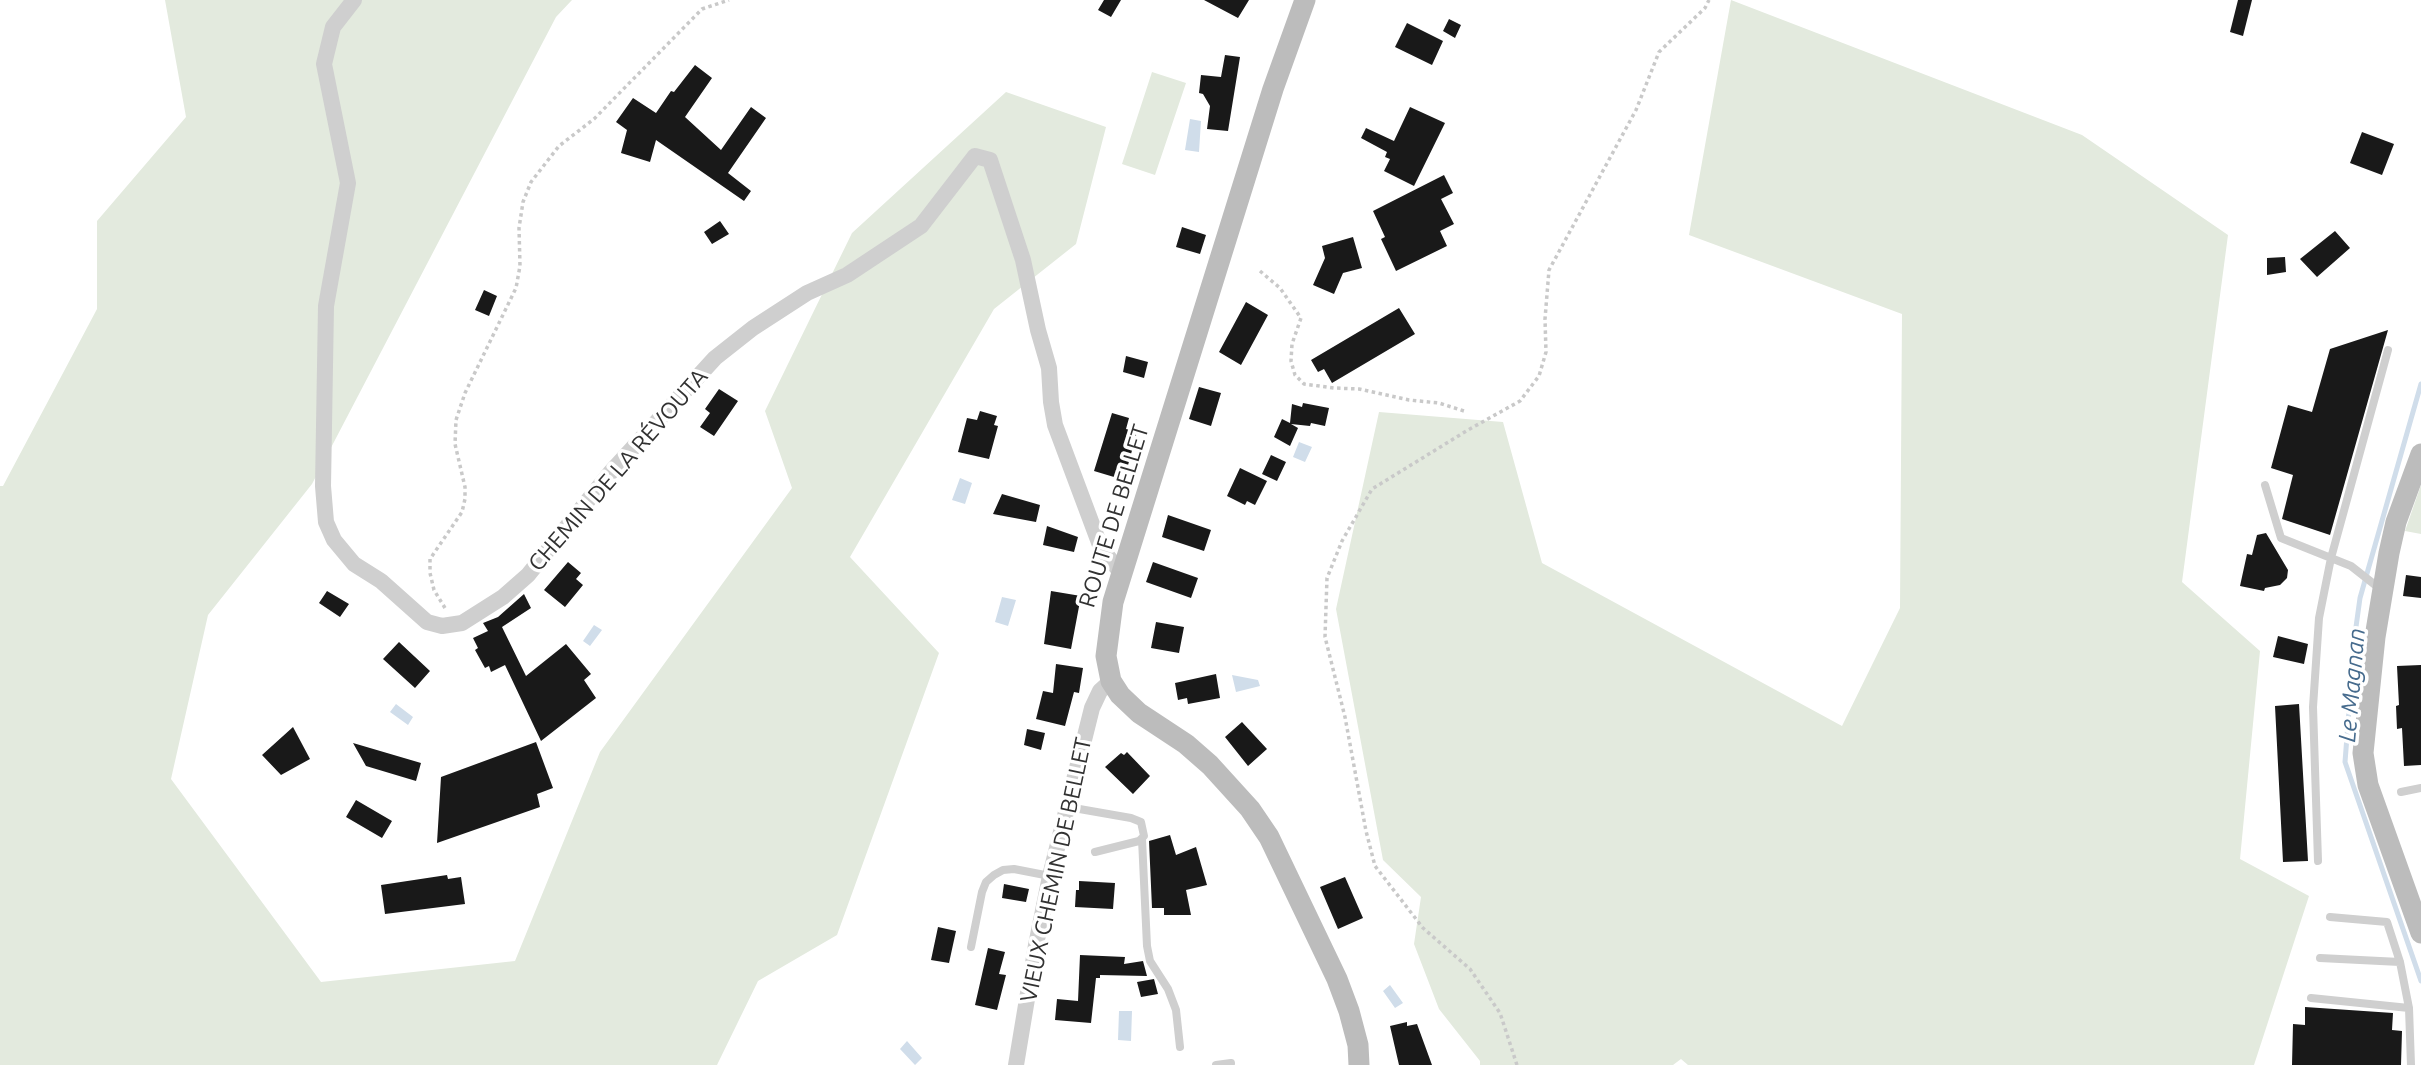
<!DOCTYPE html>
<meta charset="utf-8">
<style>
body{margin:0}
canvas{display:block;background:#fff}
</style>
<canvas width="2421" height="1065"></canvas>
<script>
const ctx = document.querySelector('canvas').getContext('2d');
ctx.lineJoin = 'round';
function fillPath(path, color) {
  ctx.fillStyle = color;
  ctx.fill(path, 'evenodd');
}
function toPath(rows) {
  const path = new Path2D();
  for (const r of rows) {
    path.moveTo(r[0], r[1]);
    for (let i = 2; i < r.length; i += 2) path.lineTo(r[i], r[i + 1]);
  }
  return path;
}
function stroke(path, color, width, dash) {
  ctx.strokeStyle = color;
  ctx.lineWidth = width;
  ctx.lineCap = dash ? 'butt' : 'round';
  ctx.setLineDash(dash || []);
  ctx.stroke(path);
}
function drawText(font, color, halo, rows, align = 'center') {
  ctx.font = font + ' Ubuntu,sans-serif';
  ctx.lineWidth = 7;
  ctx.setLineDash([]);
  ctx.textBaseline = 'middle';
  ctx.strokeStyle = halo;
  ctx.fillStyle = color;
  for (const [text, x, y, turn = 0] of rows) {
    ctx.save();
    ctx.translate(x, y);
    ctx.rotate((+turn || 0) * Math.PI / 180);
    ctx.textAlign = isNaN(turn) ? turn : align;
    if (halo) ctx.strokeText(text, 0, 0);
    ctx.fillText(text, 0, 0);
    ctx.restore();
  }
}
const green = toPath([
 [165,0,572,0,556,17,312,484,208,615,171,779,321,982,515,961,600,752,792,488,765,411,852,233,1006,92,1106,127,1076,244,994,309,850,557,939,653,837,935,758,981,717,1065,0,1065,0,486,3,486,97,309,97,221,186,117],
 [1731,0,2082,135,2228,235,2182,582,2260,651,2240,859,2309,896,2254,1065,1688,1065,1681,1059,1673,1065,1480,1065,1480,1061,1439,1009,1414,944,1421,897,1383,860,1336,609,1379,412,1503,422,1542,563,1842,726,1900,608,1902,314,1689,235],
 [1152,72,1186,83,1155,175,1122,164],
 [2421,485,2421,534,2405,531]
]);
const water = toPath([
 [1190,119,1201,121,1199,152,1185,150],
 [1299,442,1312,447,1305,462,1293,457],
 [960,478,972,483,965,504,952,500],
 [1002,597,1016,600,1008,626,995,622],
 [594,625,602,630,590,646,583,641],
 [1232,675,1258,680,1260,686,1236,692],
 [396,704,413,717,408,725,390,712],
 [1390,985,1403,1003,1395,1008,1383,991],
 [1119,1011,1132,1011,1131,1041,1118,1040],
 [907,1041,922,1058,915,1065,900,1049]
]);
const stream = toPath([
 [2421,384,2360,598,2355,634,2345,762,2421,981]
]);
const building = toPath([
 [1104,0,1121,0,1111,17,1098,10],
 [1204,0,1249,0,1238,18],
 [2238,0,2252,0,2243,36,2230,32],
 [1449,19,1461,25,1455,38,1443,31],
 [1407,23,1443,41,1432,65,1395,47],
 [1225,55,1240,57,1228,131,1207,129,1210,106,1203,94,1199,93,1201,75,1221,77],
 [695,65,712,78,685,117,721,150,751,107,766,118,728,173,751,191,744,201,656,140,650,162,621,153,627,130,616,122,633,98,656,113,671,91,674,92],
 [1410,107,1445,123,1414,186,1384,171,1390,159,1385,157,1387,152,1361,138,1366,128,1394,141],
 [2362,132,2394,144,2382,175,2350,163],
 [1444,175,1453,193,1441,199,1454,224,1440,231,1447,246,1396,271,1381,239,1385,237,1373,211],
 [720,221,729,234,712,244,704,232],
 [1182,227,1206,235,1200,254,1176,247],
 [2335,231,2350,248,2317,277,2300,259],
 [1353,237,1362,268,1343,273,1334,294,1313,285,1325,258,1322,246],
 [2285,257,2286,272,2267,275,2267,258],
 [484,290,497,296,489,316,475,310],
 [1246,302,1268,315,1241,365,1219,352],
 [1399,308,1415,334,1332,383,1324,369,1318,372,1311,360],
 [2388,330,2330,535,2282,519,2293,475,2271,468,2288,405,2312,412,2330,349],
 [1126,356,1148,362,1144,378,1123,372],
 [1199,387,1221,393,1211,426,1189,419],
 [719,389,738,401,714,436,700,427,710,413,705,409],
 [1303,403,1329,408,1325,426,1311,423,1310,426,1291,424,1298,428,1290,446,1274,437,1282,419,1290,423,1292,404,1302,407],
 [980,411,997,416,994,425,998,426,989,459,958,452,967,418,977,420],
 [1112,413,1129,418,1126,429,1137,432,1124,480,1094,471],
 [1271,455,1286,462,1277,481,1262,474],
 [1240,468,1267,481,1255,505,1247,501,1245,505,1227,496],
 [1002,494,1040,505,1036,522,993,514],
 [1168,515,1211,530,1204,551,1162,537],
 [1047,526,1078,537,1074,552,1043,545],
 [2266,533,2288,570,2287,578,2280,585,2265,588,2264,591,2240,586,2247,554,2252,555,2257,535],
 [568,562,581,573,576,579,583,585,565,607,544,590],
 [1153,562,1198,578,1191,598,1146,582],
 [2406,575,2421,577,2421,598,2403,596],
 [327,591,349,604,340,617,319,603],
 [1051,591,1081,596,1071,649,1044,644],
 [524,594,531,608,502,627,526,676,566,644,591,674,584,680,596,698,541,741,505,665,491,672,489,666,485,668,475,650,478,648,473,638,488,631,483,623,498,617],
 [1156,622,1184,627,1179,653,1151,648],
 [2278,636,2308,644,2304,664,2273,657],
 [399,642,430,671,415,688,383,659],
 [1056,664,1083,668,1079,693,1074,692,1065,726,1036,719,1043,691,1053,693],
 [2421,665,2421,765,2404,766,2402,728,2397,729,2396,706,2399,705,2397,666],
 [1216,674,1220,698,1188,704,1187,698,1178,700,1175,683],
 [2299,704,2308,861,2283,862,2275,706],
 [1242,722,1267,749,1248,766,1225,737],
 [293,727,310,759,281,775,262,755],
 [1027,729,1045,733,1041,750,1024,745],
 [536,742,553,788,537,794,540,807,437,843,441,777],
 [353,743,421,763,416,781,366,766],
 [1127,752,1150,776,1133,794,1105,767,1121,753,1124,755],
 [356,800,392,821,382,838,346,817],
 [1170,835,1176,855,1196,847,1207,885,1186,890,1191,915,1164,915,1164,908,1152,908,1149,841],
 [447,875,448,879,461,877,465,904,385,914,381,885],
 [1345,877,1363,918,1338,929,1320,887],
 [1079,881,1115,883,1113,909,1075,907,1076,890,1079,890],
 [1004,884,1029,889,1026,902,1002,898],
 [938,927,956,931,949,963,931,960],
 [988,948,1005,952,999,974,1006,975,997,1010,975,1005],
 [1080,955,1125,957,1124,964,1143,961,1147,976,1100,975,1100,978,1096,978,1091,1023,1055,1020,1057,999,1078,1001],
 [1154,979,1158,994,1141,997,1137,982],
 [2305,1007,2393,1013,2392,1030,2402,1031,2401,1065,2292,1065,2293,1024,2305,1025],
 [1407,1022,1407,1026,1417,1024,1432,1065,1399,1065,1390,1026]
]);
const path = toPath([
 [1260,271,1280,288,1301,318,1292,344,1291,361,1295,375,1304,384,1334,388,1359,389,1409,400,1439,403,1464,411],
 [445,608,434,590,430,573,430,559,462,512,465,499,465,487,455,444,456,420,465,393,516,288,520,266,519,228,523,202,531,182,559,146,594,119,702,9,729,0],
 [1517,1065,1500,1013,1470,969,1423,928,1375,866,1366,831,1345,717,1325,637,1327,578,1342,541,1372,489,1468,430,1520,401,1539,376,1546,352,1545,319,1549,270,1636,110,1659,52,1705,8,1709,0]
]);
const lane = toPath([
 [2265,485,2281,538,2331,558,2319,618,2313,707,2318,861],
 [2379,588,2351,566,2331,558,2388,350],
 [2401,792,2421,788],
 [1068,807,1131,818,1141,822,1144,836,1139,841,1095,852],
 [1142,839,1147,946,1150,961,1168,989,1176,1010,1180,1047],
 [2330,917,2387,922,2400,962,2409,1008,2411,1065],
 [971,947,982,892,986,882,994,875,1003,870,1014,869,1050,876],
 [2320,958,2400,962],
 [2311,998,2409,1008],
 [1216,1065,1231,1063]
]);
const street = toPath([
 [354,0,333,27,324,64,348,183,326,306,323,486,326,522,334,540,354,564,381,581,427,622,442,626,462,623,503,597,528,575,610,473,715,358,753,328,807,293,847,275,921,226,975,156,990,160,1023,260,1038,330,1049,368,1051,402,1055,425,1101,548,1122,574],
 [1016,1065,1036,945,1050,876,1092,708,1100,691,1111,681]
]);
const secondary = toPath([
 [1305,0,1273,89,1113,602,1106,656,1111,681,1120,695,1139,713,1186,744,1210,765,1250,809,1269,837,1337,979,1349,1011,1358,1045,1359,1065],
 [2421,454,2396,522,2389,553,2375,637,2363,753,2368,785,2421,933]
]);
const streetNames = [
 ["CHEMIN DE LA RÉVOUTA",618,470,-49],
 ["ROUTE DE BELLET",1114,516,-73],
 ["VIEUX CHEMIN DE BELLET",1056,870,-78]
];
const waterNames = [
 ["Le Magnan",2352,685,-85]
];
fillPath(green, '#e3eade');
fillPath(water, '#d0ddea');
stroke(stream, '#d0ddea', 5);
fillPath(building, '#191919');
stroke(path, '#c9c9c9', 3.5, [3.5, 3.5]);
stroke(lane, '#cfcfcf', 8);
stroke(street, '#cfcfcf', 16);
stroke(secondary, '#bcbcbc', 21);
drawText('23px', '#323232', '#fff', streetNames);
drawText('italic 24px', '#466b8d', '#fff', waterNames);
</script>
